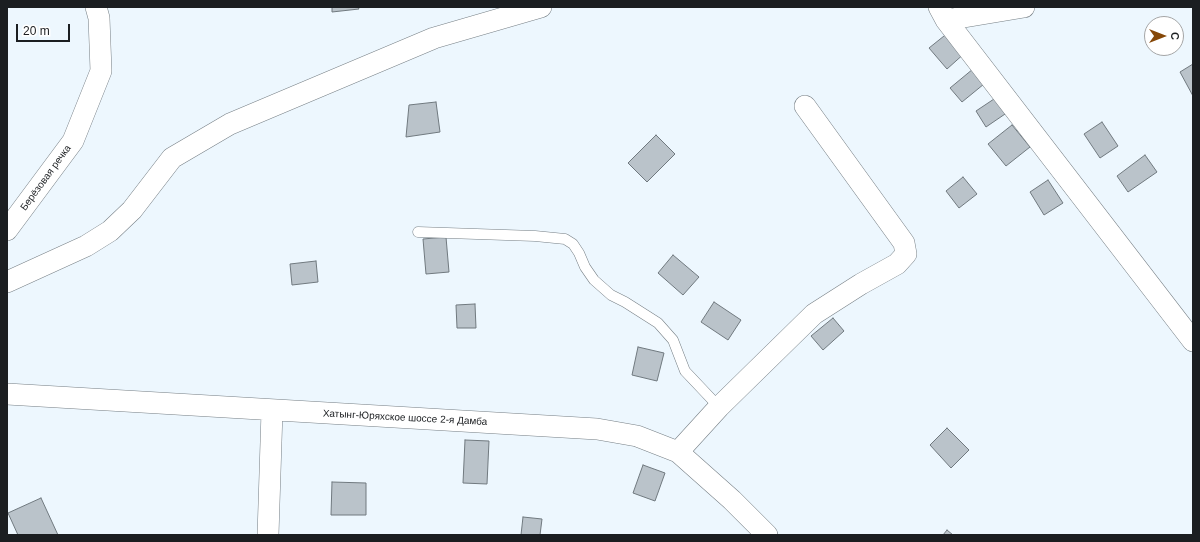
<!DOCTYPE html>
<meta charset="utf-8">
<style>
body{margin:0}
#map{position:relative;width:1200px;height:542px;overflow:hidden;background:#edf7fe;font-family:Arial,sans-serif}
canvas{display:block}
.frame{position:absolute;inset:0;border:8px solid #1b1e21;pointer-events:none}
.north{position:absolute;left:1144px;top:16px;width:40px;height:40px;box-sizing:border-box;background:#fff;border:1px solid #a4a5a6;border-radius:50%;rotate:90deg;font-size:11px;font-weight:700;line-height:16px;text-align:center;color:#1b1e21}
.north::after{content:'';display:block;margin:auto;width:14px;height:18px;background:#864808;clip-path:polygon(50% 0,100% 100%,50% 72%,0 100%)}
.scale{position:absolute;left:16px;top:24px;width:54px;height:18px;box-sizing:border-box;border:2px solid #1b1e21;border-top:0;padding-left:5px;font-size:12px;line-height:14px;white-space:nowrap;color:#1b1e21;-webkit-text-stroke:3px #fff;paint-order:stroke}
</style>
<div id="map">
<canvas width="1200" height="542"></canvas>
<div class="frame"></div>
<div class="north">С</div>
<div class="scale">20 m</div>
</div>
<script>
const ctx = document.querySelector('canvas').getContext('2d');
ctx.lineJoin = 'round';
function fillPath(path, color) {
  ctx.fillStyle = color;
  ctx.fill(path, 'evenodd');
}
function toPath(rows) {
  const path = new Path2D();
  for (const r of rows) {
    path.moveTo(r[0], r[1]);
    for (let i = 2; i < r.length; i += 2) path.lineTo(r[i], r[i + 1]);
  }
  return path;
}
function stroke(path, color, width, dash) {
  ctx.strokeStyle = color;
  ctx.lineWidth = width;
  ctx.lineCap = dash ? 'butt' : 'round';
  ctx.setLineDash(dash || []);
  ctx.stroke(path);
}
function drawText(font, color, halo, rows, align = 'center') {
  ctx.font = font + ' Arial,sans-serif';
  ctx.lineWidth = 3.5;
  ctx.setLineDash([]);
  ctx.textBaseline = 'middle';
  ctx.strokeStyle = halo;
  ctx.fillStyle = color;
  for (const [text, x, y, turn = 0] of rows) {
    ctx.save();
    ctx.translate(x, y);
    ctx.rotate((+turn || 0) * Math.PI / 180);
    ctx.textAlign = isNaN(turn) ? turn : align;
    if (halo) ctx.strokeText(text, 0, 0);
    ctx.fillText(text, 0, 0);
    ctx.restore();
  }
}
const building = toPath([
 [332,7,358,7,359,9,332,12,332,7],
 [949,32,966,52,947,69,929,48,949,32],
 [1193,64,1193,96,1180,72,1193,64],
 [973,69,984,84,962,102,950,88,973,69],
 [997,97,1008,112,986,127,976,111,997,97],
 [436,102,440,132,406,137,409,105,436,102],
 [1102,122,1118,146,1100,158,1084,134,1102,122],
 [1012,125,1030,147,1006,166,988,144,1012,125],
 [656,135,675,154,647,182,628,163,656,135],
 [1145,155,1157,172,1128,192,1117,176,1145,155],
 [963,177,977,194,959,208,946,191,963,177],
 [1048,180,1063,203,1044,215,1030,192,1048,180],
 [446,237,449,272,426,274,423,239,446,237],
 [673,255,699,277,683,295,658,273,673,255],
 [316,261,318,282,292,285,290,264,316,261],
 [714,302,741,320,728,340,701,322,714,302],
 [475,304,476,328,457,328,456,305,475,304],
 [833,318,844,331,823,350,811,336,833,318],
 [638,347,664,353,657,381,632,375,638,347],
 [947,428,969,450,951,468,930,445,947,428],
 [465,440,489,441,487,484,463,483,465,440],
 [643,465,665,473,655,501,633,493,643,465],
 [332,482,366,483,366,515,331,515,332,482],
 [41,498,58,535,18,535,8,513,41,498],
 [523,517,542,519,540,535,521,535,523,517],
 [947,530,953,535,943,535,947,530]
]);
const service = toPath([
 [418,232,535,236,565,239,573,244,579,253,585,267,594,280,611,295,625,302,658,323,673,340,685,371,719,407]
]);
const minor = toPath([
 [939,7,946,20,1193,341],
 [946,20,1024,7],
 [7,230,73,141,101,71,99,18,96,7],
 [7,282,86,246,110,231,132,210,172,158,230,124,434,38,541,7],
 [7,394,597,429,637,436,678,452,732,500,767,535],
 [678,452,719,407,814,314,861,284,897,264,906,254,904,243,805,106],
 [268,535,272,411]
]);
const streetNames = [
 ["Берёзовая речка",46,178,-54],
 ["Хатынг-Юряхское шоссе 2-я Дамба",405,418,3]
];
fillPath(building, '#bac3ca');
stroke(building, '#70797f', 1);
stroke(service, '#767f85', 11);
stroke(minor, '#767f85', 22);
stroke(service, '#fff', 10);
stroke(minor, '#fff', 21);
drawText('10px', '#1b1e21', '#fff', streetNames);
</script>
